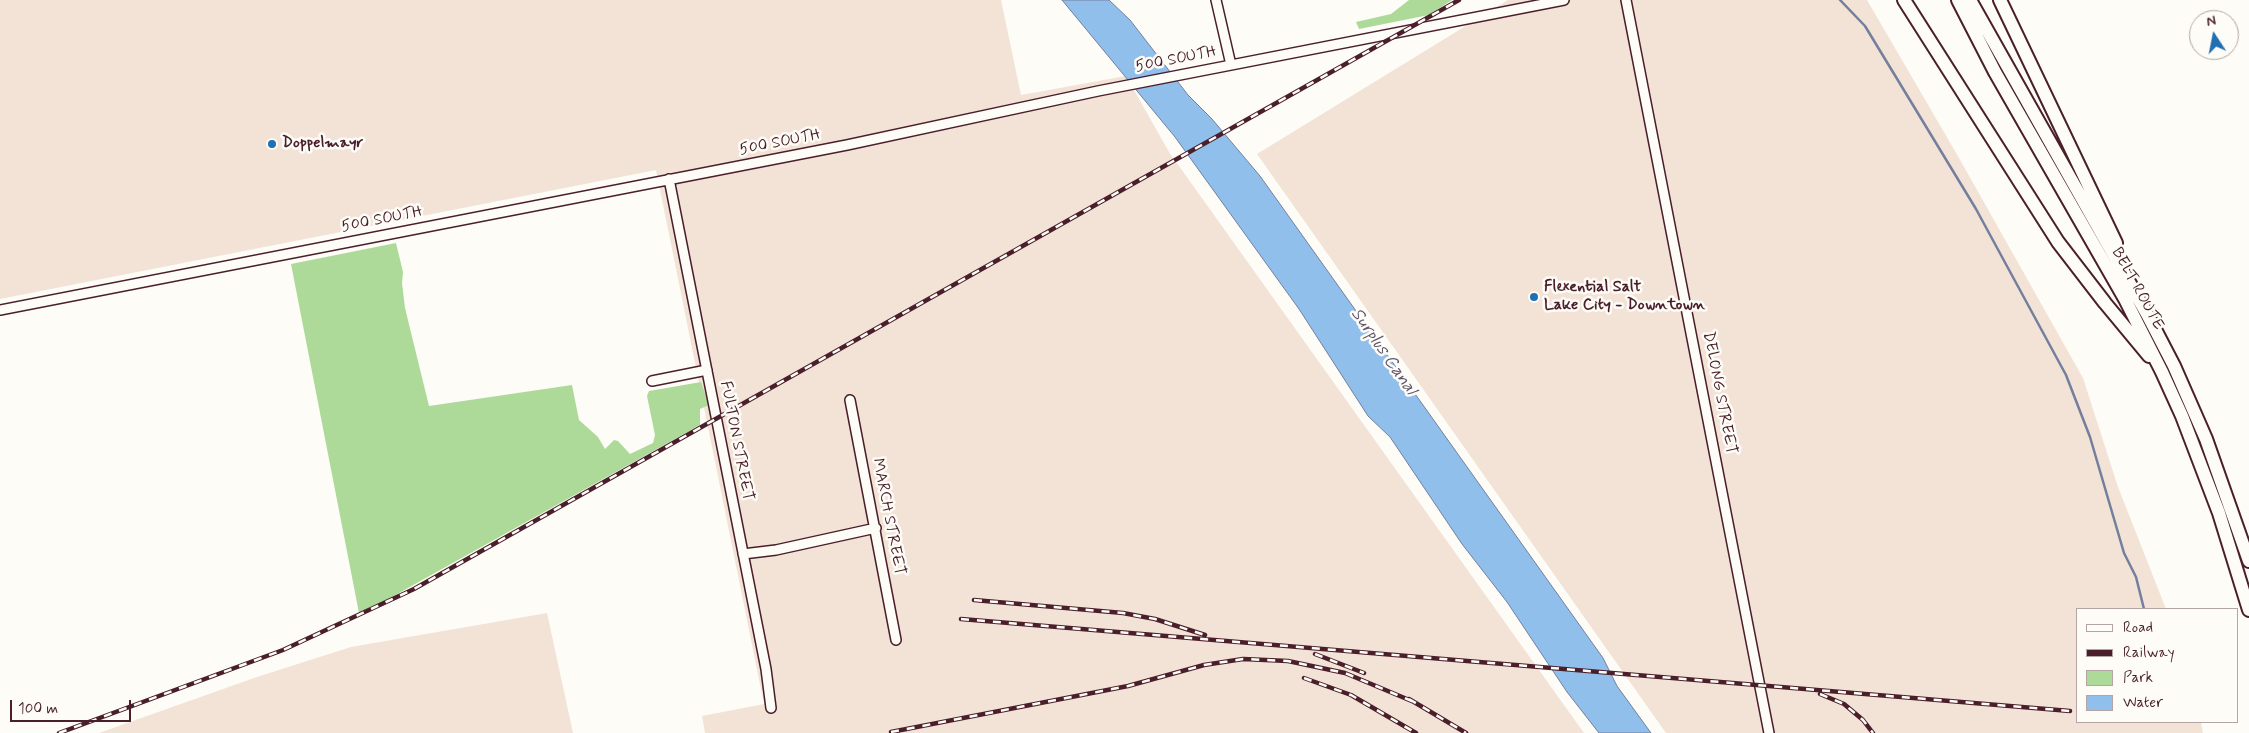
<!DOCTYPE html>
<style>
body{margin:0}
#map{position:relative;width:2249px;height:733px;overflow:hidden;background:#fdfcf7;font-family:Mynerve,sans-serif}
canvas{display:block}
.legend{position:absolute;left:2076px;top:608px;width:162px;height:115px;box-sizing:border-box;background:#fdfcf7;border:1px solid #b5a4a5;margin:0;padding:6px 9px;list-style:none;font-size:15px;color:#4a1f2b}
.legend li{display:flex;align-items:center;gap:10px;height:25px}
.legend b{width:25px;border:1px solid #b5a4a5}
.north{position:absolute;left:2189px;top:10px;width:50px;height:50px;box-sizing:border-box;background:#fdfcf7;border:1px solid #b5a4a5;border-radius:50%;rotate:349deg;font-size:14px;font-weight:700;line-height:20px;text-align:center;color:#4a1f2b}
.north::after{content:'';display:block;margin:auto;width:18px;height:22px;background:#1f6fb2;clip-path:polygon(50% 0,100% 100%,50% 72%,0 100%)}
.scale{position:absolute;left:10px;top:700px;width:121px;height:22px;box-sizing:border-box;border:2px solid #4a1f2b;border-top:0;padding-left:6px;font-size:15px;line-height:18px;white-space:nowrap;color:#4a1f2b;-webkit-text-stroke:4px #fdfcf7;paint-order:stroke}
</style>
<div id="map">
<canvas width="2249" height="733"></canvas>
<ul class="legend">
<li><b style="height:6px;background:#fdfcf7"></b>Road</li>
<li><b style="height:6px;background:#4a1f2b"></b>Railway</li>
<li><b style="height:14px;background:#aeda99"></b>Park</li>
<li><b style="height:14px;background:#90bfeb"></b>Water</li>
</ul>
<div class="north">N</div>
<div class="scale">100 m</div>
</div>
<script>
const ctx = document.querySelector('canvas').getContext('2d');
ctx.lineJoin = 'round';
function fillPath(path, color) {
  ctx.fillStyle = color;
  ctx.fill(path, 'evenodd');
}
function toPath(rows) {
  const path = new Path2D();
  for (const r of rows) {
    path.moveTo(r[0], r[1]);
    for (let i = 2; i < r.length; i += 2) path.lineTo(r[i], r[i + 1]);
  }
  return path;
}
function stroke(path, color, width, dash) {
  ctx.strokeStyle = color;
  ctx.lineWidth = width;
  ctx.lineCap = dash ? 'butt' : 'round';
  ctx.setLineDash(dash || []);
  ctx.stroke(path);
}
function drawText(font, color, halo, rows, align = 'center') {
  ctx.font = font + ' Mynerve,sans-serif';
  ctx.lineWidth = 5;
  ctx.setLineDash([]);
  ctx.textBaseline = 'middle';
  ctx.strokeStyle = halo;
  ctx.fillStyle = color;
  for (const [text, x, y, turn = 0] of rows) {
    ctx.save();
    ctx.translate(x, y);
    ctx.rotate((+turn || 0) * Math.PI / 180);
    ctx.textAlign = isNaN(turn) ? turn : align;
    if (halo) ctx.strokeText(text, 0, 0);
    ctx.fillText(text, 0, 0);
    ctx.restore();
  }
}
const built = toPath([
 [0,0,1001,0,1021,95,1126,76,1169,152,1584,733,705,733,702,716,764,704,656,170,0,299],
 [1508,0,1867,0,1959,158,2083,378,2118,487,2166,609,2078,609,2078,722,2201,722,2203,733,1666,733,1257,154],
 [547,613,573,733,99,733,257,677,351,647]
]);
const green = toPath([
 [1409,0,1452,0,1429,15,1359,29,1356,22,1391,14],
 [396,243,403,272,402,283,405,308,429,406,572,385,579,420,598,437,605,449,614,440,618,441,630,454,653,443,655,435,647,396,649,391,701,382,709,405,700,409,700,425,390,598,359,613,291,264]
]);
const water = toPath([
 [1062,0,1109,0,1130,20,1188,95,1212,119,1260,176,1603,658,1617,686,1651,733,1599,733,1567,692,1507,602,1462,544,1390,437,1368,416,1299,309,1175,137,1062,0]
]);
const stream = toPath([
 [1840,0,1865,26,1976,209,2066,375,2090,437,2124,553,2136,577,2144,609]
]);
const minor = toPath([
 [1216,0,1231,65],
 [1626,0,1769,733],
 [669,179,766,669,771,708],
 [0,310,847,145,1098,91,1564,0],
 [652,381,707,370],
 [850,400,896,640],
 [743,554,776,550,876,528]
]);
const highway = toPath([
 [1904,0,2058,242,2105,303,2149,356],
 [1958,0,1995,72,2125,299,2162,372,2182,416,2219,513,2249,610],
 [1970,0,2147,314,2174,366,2206,439,2249,561],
 [2000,0,2116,243]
]);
const rail = toPath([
 [974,600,1123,613,1155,619,1205,635],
 [961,619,2070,711],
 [1315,654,1364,673],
 [1304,678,1351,695,1416,733],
 [1820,694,1844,704,1863,720,1873,733],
 [1409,699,1466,733],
 [891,732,1128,686,1204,665,1243,659,1288,661,1345,673,1414,702],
 [59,733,283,650,414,589,1459,0]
]);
const markers = [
 [272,144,5,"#1f6fb2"],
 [1534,297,5,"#1f6fb2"]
];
const streetNames = [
 ["500 SOUTH",1176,60,-11],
 ["500 SOUTH",780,143,-11],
 ["500 SOUTH",382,220,-11],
 ["BELT ROUTE",2137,289,61],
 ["DELONG STREET",1719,393,79],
 ["FULTON STREET",736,441,79],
 ["MARCH STREET",888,517,79]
];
const poiNames = [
 ["Doppelmayr",282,144],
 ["Flexential Salt",1544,288],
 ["Lake City - Downtown",1544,306]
];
const waterNames = [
 ["Surplus Canal",1383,352,55]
];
fillPath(built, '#f2e3d6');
fillPath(green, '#aeda99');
fillPath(water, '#90bfeb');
stroke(water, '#747f9e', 1);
stroke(stream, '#747f9e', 2.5);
stroke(minor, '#4a1f2b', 12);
stroke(highway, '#4a1f2b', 16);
stroke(minor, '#fdfcf7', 9);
stroke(highway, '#fdfcf7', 12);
stroke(rail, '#4a1f2b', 4.5);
stroke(rail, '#fdfcf7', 2.5, [8]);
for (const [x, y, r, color] of markers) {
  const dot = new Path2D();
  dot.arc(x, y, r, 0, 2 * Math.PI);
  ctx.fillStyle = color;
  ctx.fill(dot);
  stroke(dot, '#fdfcf7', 2);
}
drawText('16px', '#4a1f2b', '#fdfcf7', streetNames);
drawText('bold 16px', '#4a1f2b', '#fdfcf7', poiNames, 'left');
drawText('italic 18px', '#62576e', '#fdfcf7', waterNames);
</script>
